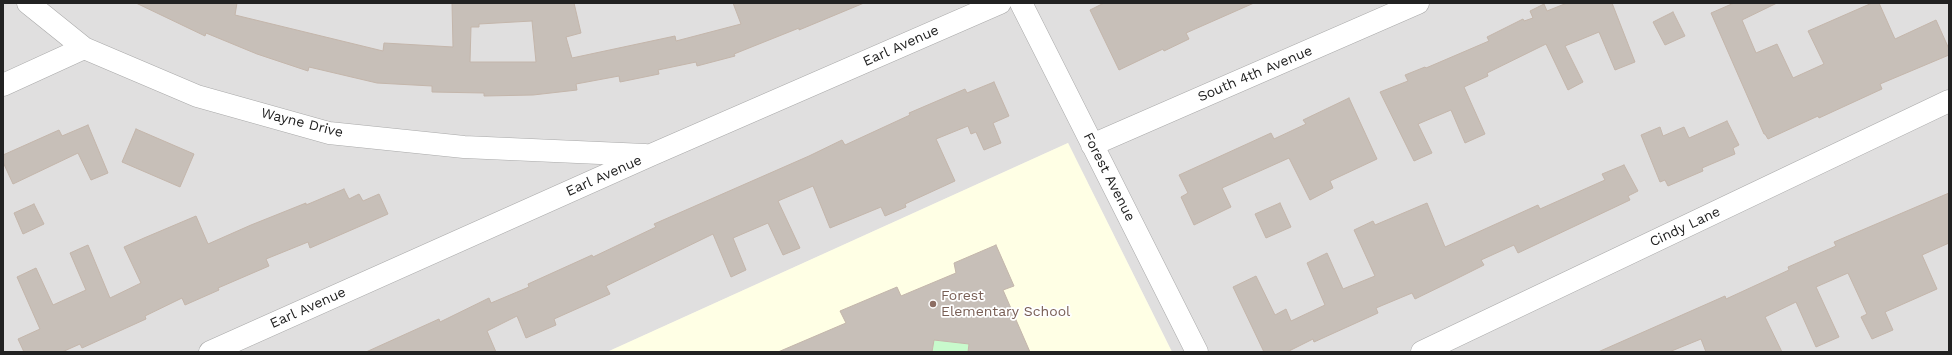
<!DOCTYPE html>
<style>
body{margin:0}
#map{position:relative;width:1952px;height:355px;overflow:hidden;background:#f2efe9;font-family:"Work Sans",sans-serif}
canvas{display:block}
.frame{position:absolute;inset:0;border:4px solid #222;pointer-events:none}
</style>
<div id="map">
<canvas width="1952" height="355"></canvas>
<div class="frame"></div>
</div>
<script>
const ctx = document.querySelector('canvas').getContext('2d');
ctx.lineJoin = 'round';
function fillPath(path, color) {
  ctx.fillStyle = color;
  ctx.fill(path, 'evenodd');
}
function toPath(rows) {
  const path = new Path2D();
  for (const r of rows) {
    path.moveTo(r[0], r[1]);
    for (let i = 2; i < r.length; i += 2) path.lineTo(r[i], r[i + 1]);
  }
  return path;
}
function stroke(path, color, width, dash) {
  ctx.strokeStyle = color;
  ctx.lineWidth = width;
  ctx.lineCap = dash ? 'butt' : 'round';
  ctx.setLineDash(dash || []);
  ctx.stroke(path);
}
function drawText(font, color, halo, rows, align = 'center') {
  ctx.font = font + ' "Work Sans",sans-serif';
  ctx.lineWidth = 3.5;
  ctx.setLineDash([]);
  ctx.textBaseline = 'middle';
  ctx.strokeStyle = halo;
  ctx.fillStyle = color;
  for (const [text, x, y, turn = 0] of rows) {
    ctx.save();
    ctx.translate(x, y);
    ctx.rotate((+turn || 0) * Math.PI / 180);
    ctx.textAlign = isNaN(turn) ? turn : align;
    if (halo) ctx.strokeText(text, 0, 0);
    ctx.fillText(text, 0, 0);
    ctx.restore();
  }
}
const residential = toPath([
 [3,3,1949,3,1949,352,1172,352,1068,143,607,352,3,352]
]);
const education = toPath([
 [1068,143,1172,352,607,352]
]);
const park = toPath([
 [934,340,969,344,968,352,932,352]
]);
const building = toPath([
 [136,3,237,3,235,15,383,51,384,43,453,47,452,3,574,3,581,33,566,37,572,58,675,36,676,41,741,24,733,3,864,3,799,30,799,28,734,54,735,56,697,66,696,62,658,70,659,74,620,82,619,76,576,84,577,90,533,95,484,96,484,93,432,92,432,86,377,83,309,67,308,71,257,54,206,33,205,36,136,3],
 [532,21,536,62,470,62,471,27,479,27,479,24,532,21],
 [1104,3,1254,3,1186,33,1189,39,1164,51,1163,49,1119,70,1090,10,1104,3],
 [1567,3,1612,3,1635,62,1615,70,1599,32,1565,46,1583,82,1568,90,1546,44,1487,73,1488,76,1464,87,1485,134,1465,143,1451,110,1418,124,1432,153,1414,161,1380,92,1408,81,1405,75,1425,67,1426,68,1489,41,1487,37,1523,19,1524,21,1533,18,1530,11,1544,4,1547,11,1567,3],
 [1734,3,1777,3,1742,20,1756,53,1777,44,1793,78,1824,64,1808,31,1872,3,1879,3,1895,39,1936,20,1949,49,1949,55,1880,84,1882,89,1819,118,1818,116,1768,139,1765,134,1764,134,1711,13,1734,3],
 [1673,12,1685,36,1665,45,1653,22,1673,12],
 [994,82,1009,116,993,123,1001,143,984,150,976,132,971,134,968,126,936,139,955,181,905,204,906,207,885,216,881,207,830,228,813,186,778,201,800,248,783,255,768,223,733,238,746,270,731,277,713,234,606,286,610,294,554,319,556,325,526,338,517,316,487,331,496,352,366,352,439,319,440,322,489,298,491,303,529,287,528,284,592,255,593,257,656,227,654,224,809,156,842,140,845,145,910,115,909,113,965,89,967,93,994,82],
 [1349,98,1377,159,1330,181,1333,188,1310,200,1289,158,1222,188,1231,207,1194,225,1181,197,1188,193,1179,175,1271,133,1274,139,1306,124,1303,120,1349,98],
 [1727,121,1739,145,1733,148,1735,154,1702,168,1703,171,1668,186,1665,180,1660,182,1641,135,1660,127,1663,136,1684,127,1689,138,1727,121],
 [88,125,108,173,91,180,78,153,13,184,3,162,3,155,59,130,62,136,88,125],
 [136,129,194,154,180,187,122,162,136,129],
 [1624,165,1638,191,1628,196,1630,200,1518,253,1514,245,1481,260,1484,265,1452,281,1415,299,1412,293,1376,308,1378,313,1314,342,1313,339,1287,352,1264,352,1233,287,1256,276,1275,315,1286,309,1291,321,1325,305,1307,263,1327,253,1343,289,1375,276,1354,230,1373,221,1375,225,1427,203,1445,247,1538,205,1540,209,1605,180,1602,174,1624,165],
 [344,189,349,199,359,194,363,201,379,194,388,214,310,248,308,242,266,259,269,266,218,288,219,290,185,305,182,298,145,316,146,319,82,348,80,344,62,352,24,352,18,339,40,329,17,277,36,268,53,305,86,290,70,253,88,245,110,298,141,283,124,247,144,238,196,216,208,244,251,225,306,203,306,205,344,189],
 [1949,193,1949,243,1922,255,1937,289,1885,312,1893,330,1872,339,1861,317,1867,314,1848,273,1816,287,1839,337,1816,347,1796,302,1765,317,1782,352,1706,352,1701,339,1669,352,1598,352,1725,296,1726,299,1789,270,1788,267,1836,246,1834,242,1949,193],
 [1280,203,1291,227,1266,238,1255,214,1280,203],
 [34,204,44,224,23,234,14,213,34,204],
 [996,245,1014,286,1003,290,1030,352,968,352,969,344,934,340,932,352,778,352,846,323,840,311,897,287,901,296,956,273,954,263,996,245]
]);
const minor = toPath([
 [28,3,84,48,197,96,329,133,464,147,645,155],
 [1021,3,1197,352],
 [3,85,84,48],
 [1092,145,1418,3],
 [210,352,651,155,1000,3],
 [1422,352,1949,101]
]);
const markers = [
 [933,304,4,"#8d6e63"]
];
const streetNames = [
 ["Earl Avenue",901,46,-24],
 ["South 4th Avenue",1255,74,-23],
 ["Wayne Drive",302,123,14],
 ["Earl Avenue",604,176,-24],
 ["Forest Avenue",1109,177,63],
 ["Cindy Lane",1685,227,-25],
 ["Earl Avenue",308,308,-24]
];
const educationNames = [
 ["Forest",941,296],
 ["Elementary School",941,312]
];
fillPath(residential, '#e0dfdf');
fillPath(education, '#ffffe5');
fillPath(park, '#c8facc');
fillPath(building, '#c7bfb8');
stroke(building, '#c4b6ab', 1);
stroke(minor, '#a9a9a9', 23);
stroke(minor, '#fff', 22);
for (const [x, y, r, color] of markers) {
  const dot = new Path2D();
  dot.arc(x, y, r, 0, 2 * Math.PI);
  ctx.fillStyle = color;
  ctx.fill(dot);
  stroke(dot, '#fff', 1.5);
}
drawText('14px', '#222', '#fff', streetNames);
drawText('14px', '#785e54', '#fff', educationNames, 'left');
</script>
